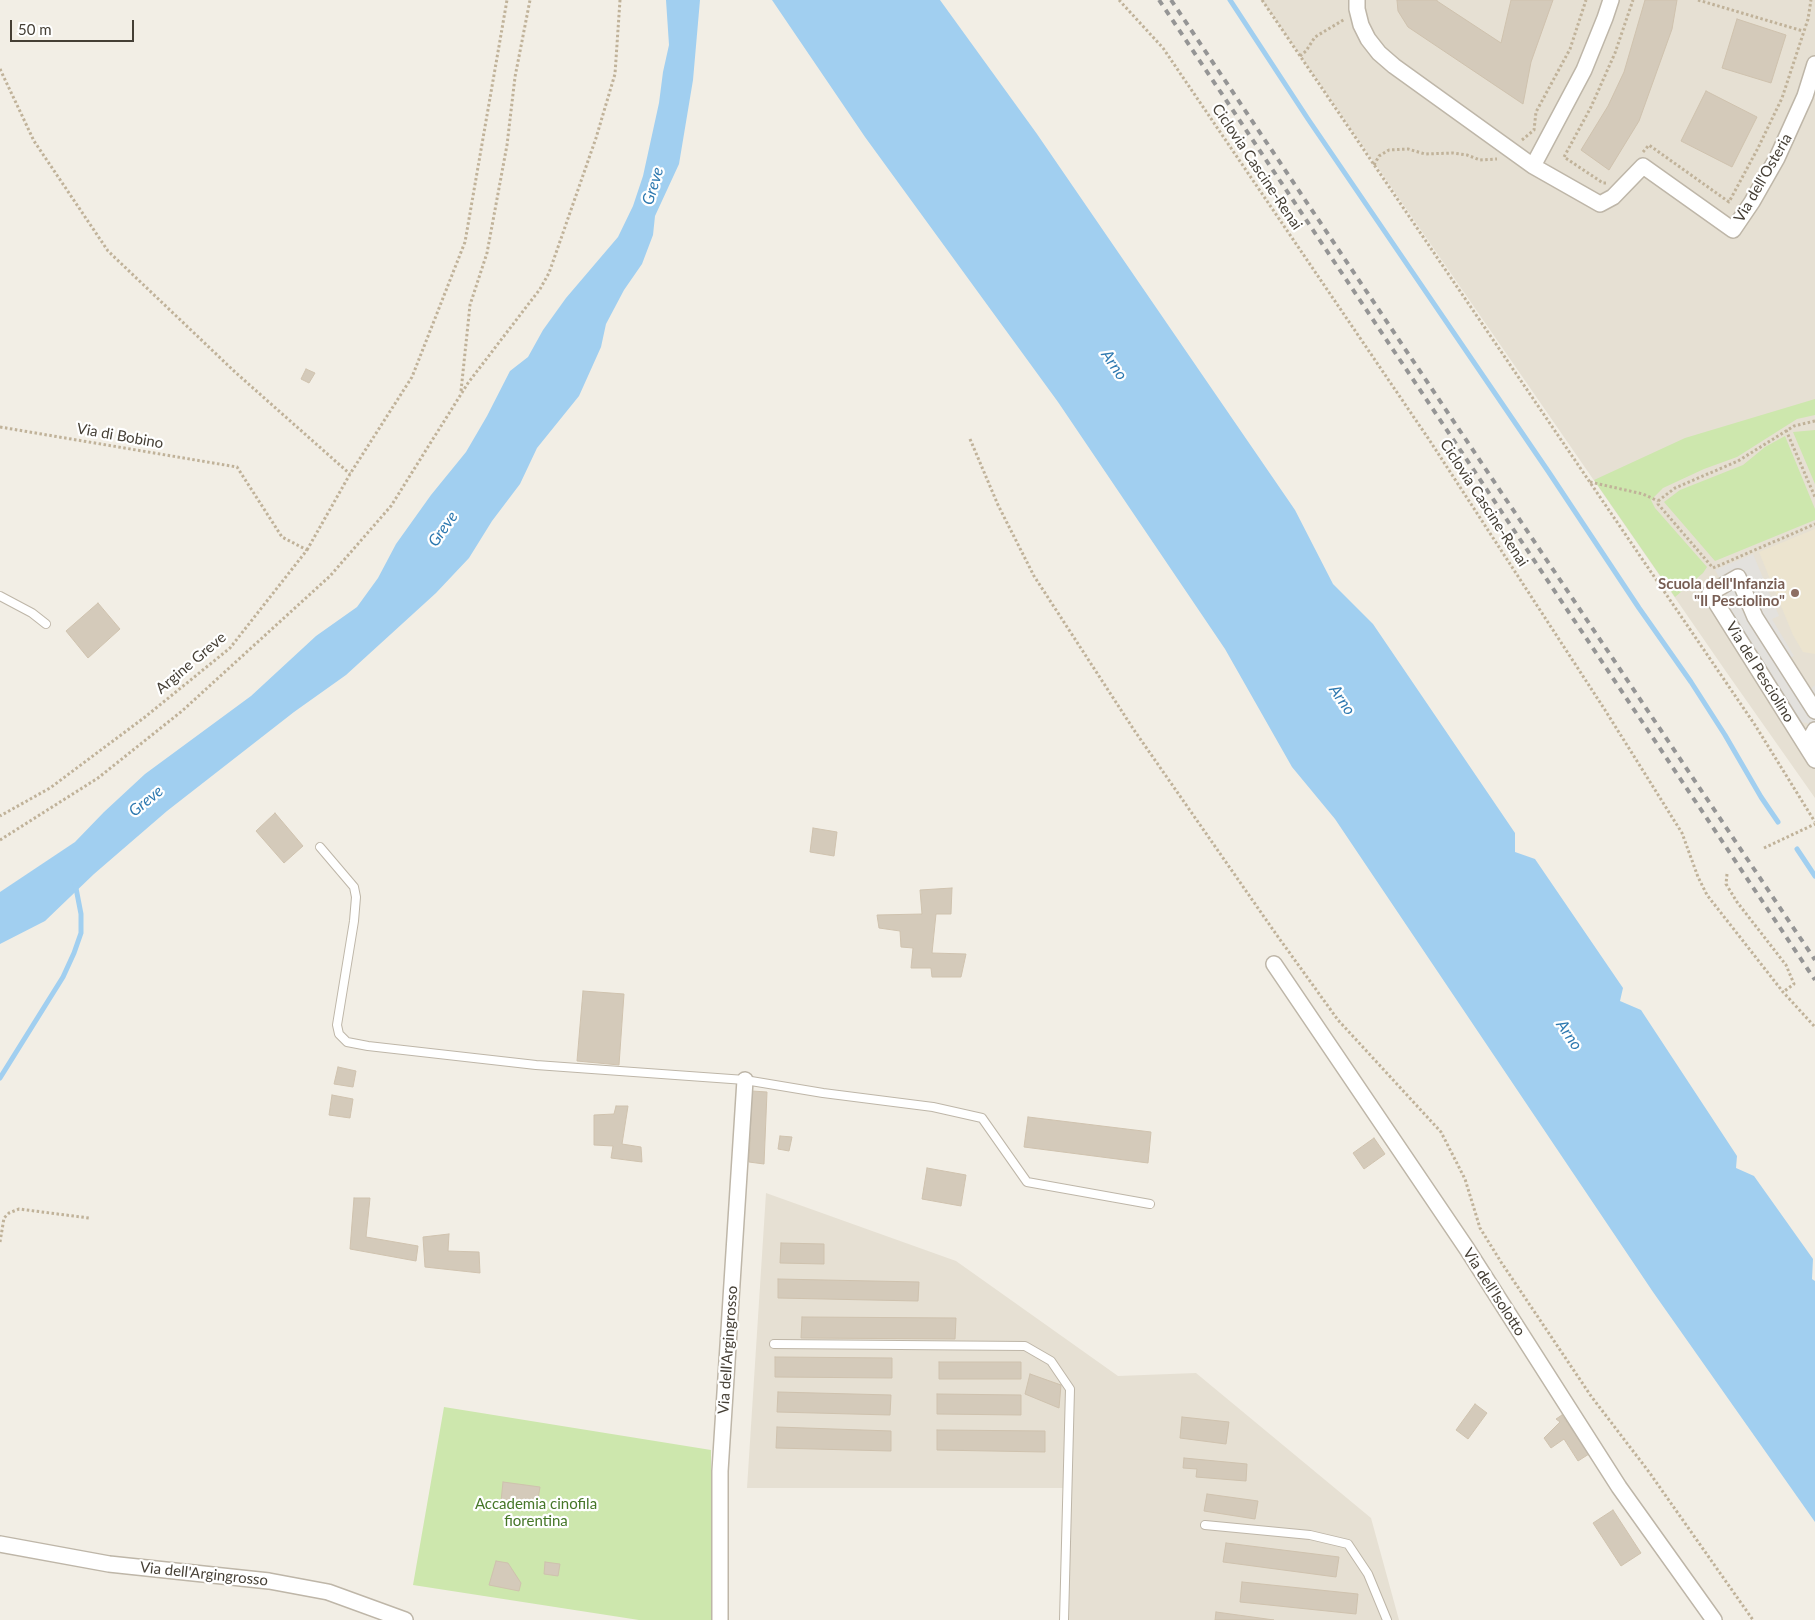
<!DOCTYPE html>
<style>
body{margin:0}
#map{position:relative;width:1815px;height:1620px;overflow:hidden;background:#f2eee5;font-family:Lato,sans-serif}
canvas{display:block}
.scale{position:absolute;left:10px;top:20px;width:124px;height:22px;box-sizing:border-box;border:2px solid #453f35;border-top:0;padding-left:6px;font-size:15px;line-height:18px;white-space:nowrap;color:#453f35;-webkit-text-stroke:4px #fff;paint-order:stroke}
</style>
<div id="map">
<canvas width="1815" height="1620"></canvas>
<div class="scale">50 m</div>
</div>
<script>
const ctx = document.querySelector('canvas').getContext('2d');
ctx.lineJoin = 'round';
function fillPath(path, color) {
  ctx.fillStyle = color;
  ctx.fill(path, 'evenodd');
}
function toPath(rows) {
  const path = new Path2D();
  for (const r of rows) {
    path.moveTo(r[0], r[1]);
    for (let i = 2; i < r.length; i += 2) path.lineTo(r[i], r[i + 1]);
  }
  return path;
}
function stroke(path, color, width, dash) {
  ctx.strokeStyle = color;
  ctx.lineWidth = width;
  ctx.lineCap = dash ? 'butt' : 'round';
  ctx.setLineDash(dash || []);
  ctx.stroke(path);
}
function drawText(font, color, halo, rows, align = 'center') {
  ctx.font = font + ' Lato,sans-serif';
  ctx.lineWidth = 4.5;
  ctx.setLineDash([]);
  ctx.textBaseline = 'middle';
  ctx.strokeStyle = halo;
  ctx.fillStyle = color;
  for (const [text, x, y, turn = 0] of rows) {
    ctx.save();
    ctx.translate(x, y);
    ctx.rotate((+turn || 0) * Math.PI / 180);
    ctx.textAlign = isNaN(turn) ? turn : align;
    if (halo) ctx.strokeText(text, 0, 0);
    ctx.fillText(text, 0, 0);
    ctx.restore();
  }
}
const residential = toPath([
 [1262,0,1815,0,1815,798,1727,673],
 [766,1193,956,1261,1118,1376,1196,1373,1371,1518,1399,1620,1062,1620,1064,1488,747,1488]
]);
const education = toPath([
 [1815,529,1815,654,1803,652,1793,635,1759,552]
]);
const green = toPath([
 [1815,399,1815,415,1797,419,1737,457,1704,469,1663,488,1651,500,1655,508,1707,567,1703,573,1675,597,1594,480,1685,438],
 [1815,430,1815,484,1793,432],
 [1785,436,1815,509,1815,520,1715,561,1664,502,1680,490,1743,465,1765,447],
 [444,1407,711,1450,711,1620,639,1620,413,1585]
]);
const parking = toPath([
 [1753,554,1779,616,1772,619,1794,656,1788,659,1809,690,1815,685,1815,735,1807,723,1798,722,1722,600,1728,593,1715,570]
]);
const water = toPath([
 [666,0,700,0,693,80,679,164,655,216,653,235,642,264,624,290,606,324,601,347,579,396,537,448,520,484,492,521,469,558,436,593,346,675,294,712,167,811,94,874,45,921,0,944,0,892,75,842,104,812,145,774,251,696,316,636,357,607,378,578,396,544,431,495,466,452,487,416,510,371,528,357,543,330,566,298,618,237,633,206,643,176,659,103,663,72,669,45],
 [772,0,940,0,1037,134,1295,510,1333,584,1373,624,1515,833,1515,852,1535,859,1623,988,1620,1001,1641,1010,1737,1156,1736,1168,1754,1176,1813,1259,1812,1279,1815,1281,1815,1522,1653,1292,1335,819,1292,767,1225,649,1058,402,865,137]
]);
const stream = toPath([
 [1230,0,1308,119,1548,471,1639,608,1691,682,1725,735,1761,797,1778,822],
 [1797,849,1815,876],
 [0,1078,63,977,74,953,81,933,81,914,75,883]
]);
const building = toPath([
 [1397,0,1437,0,1437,1,1501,43,1511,0,1553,0,1531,62,1523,104,1408,27,1398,11,1397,0],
 [1645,0,1677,0,1672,29,1639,121,1609,170,1581,150,1608,106,1624,72,1645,0],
 [1737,19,1786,35,1771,83,1722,68,1737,19],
 [1706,91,1757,117,1732,167,1681,141,1706,91],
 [306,369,315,373,309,383,301,379,306,369],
 [98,603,120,629,88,658,66,631,98,603],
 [275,813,303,846,284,863,256,831,275,813],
 [813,828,837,832,834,856,810,852,813,828],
 [952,888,951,914,936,914,932,953,966,954,961,977,932,977,931,968,911,968,913,948,901,947,900,931,879,928,877,915,922,914,920,890,952,888],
 [583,991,624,994,619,1065,577,1061,583,991],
 [338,1067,356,1071,353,1087,334,1084,338,1067],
 [752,1091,767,1092,764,1164,749,1162,752,1091],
 [332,1095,353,1099,350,1118,329,1115,332,1095],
 [616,1106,628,1106,622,1144,641,1147,642,1162,611,1158,613,1146,594,1145,594,1115,614,1114,616,1106],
 [1028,1117,1151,1132,1148,1163,1024,1147,1028,1117],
 [780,1136,792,1137,789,1151,778,1149,780,1136],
 [1374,1138,1385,1154,1364,1169,1353,1153,1374,1138],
 [927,1168,966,1175,961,1206,922,1199,927,1168],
 [354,1198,370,1198,366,1237,418,1246,416,1261,350,1249,354,1198],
 [449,1234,448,1251,479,1252,480,1273,425,1267,423,1237,449,1234],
 [781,1243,824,1244,824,1264,780,1263,781,1243],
 [778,1279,919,1282,918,1301,778,1298,778,1279],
 [802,1317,956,1318,955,1339,801,1338,802,1317],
 [775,1357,892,1358,892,1378,775,1377,775,1357],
 [939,1362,1021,1362,1021,1379,939,1379,939,1362],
 [1030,1374,1061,1385,1059,1408,1025,1394,1030,1374],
 [778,1392,891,1395,890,1415,777,1412,778,1392],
 [937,1394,1021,1395,1021,1415,937,1414,937,1394],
 [1475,1404,1487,1413,1468,1439,1456,1430,1475,1404],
 [1562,1415,1589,1454,1578,1461,1564,1439,1551,1448,1544,1438,1560,1422,1556,1419,1562,1415],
 [1182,1417,1229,1422,1226,1444,1180,1438,1182,1417],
 [777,1427,891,1431,891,1451,776,1448,777,1427],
 [937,1430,1045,1431,1045,1452,937,1450,937,1430],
 [1184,1458,1247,1464,1246,1481,1196,1477,1197,1469,1183,1468,1184,1458],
 [503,1482,540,1487,537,1505,501,1501,503,1482],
 [1207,1494,1258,1501,1255,1519,1204,1511,1207,1494],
 [1613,1510,1641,1553,1621,1566,1593,1523,1613,1510],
 [1226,1543,1339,1557,1336,1577,1223,1562,1226,1543],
 [496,1561,508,1563,521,1583,519,1591,489,1585,496,1561],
 [545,1562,560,1564,558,1576,544,1574,545,1562],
 [1242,1582,1358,1594,1356,1614,1240,1602,1242,1582],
 [1216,1612,1274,1620,1215,1620,1216,1612]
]);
const path = toPath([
 [1119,0,1163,48,1430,441,1605,710,1682,833,1698,877,1707,895,1783,992,1815,1027],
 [1262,0,1755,725,1815,822],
 [1698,0,1803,31],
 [1300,56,1306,51,1315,37,1345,19],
 [0,69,34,141,108,251,235,372,350,474],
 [1522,140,1534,130,1536,112,1570,49,1586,0],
 [1643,152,1649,145,1729,202,1758,148,1782,98,1808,19,1811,0],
 [1374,165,1379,156,1389,150,1408,149,1425,154,1453,153,1467,155,1480,160,1497,159],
 [1606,183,1603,183,1564,157,1591,107,1615,53,1633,0],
 [461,391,470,305,487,253,507,145,515,77,530,0],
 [1815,421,1794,426,1738,461,1675,488,1658,501,1658,504,1713,568,1815,524],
 [0,427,237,467,282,537,307,550,230,648,145,717,50,788,0,816],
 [1786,430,1815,497],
 [970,439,998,505,1034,576,1134,730,1276,934,1338,1020,1441,1132,1465,1179,1480,1228,1501,1262,1591,1396,1649,1472,1753,1620],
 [1590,482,1643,494,1658,501],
 [307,550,350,474,412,377,465,242,507,0],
 [0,840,98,778,182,711,330,576,391,506,468,383,540,289,549,273,596,138,615,74,620,0],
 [1764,848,1815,824],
 [1727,874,1726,884,1737,902,1786,965,1794,984,1783,992],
 [0,1242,4,1218,9,1213,19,1209,89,1218]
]);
const lane = toPath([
 [0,596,32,613,46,624],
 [320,847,354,887,356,897,354,921,337,1025,339,1034,347,1042,368,1046,536,1065,745,1080,823,1093,933,1107,982,1118,1027,1182,1150,1204],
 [774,1344,1025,1346,1051,1361,1070,1389,1064,1620],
 [1205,1525,1310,1535,1348,1544,1368,1574,1387,1620]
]);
const street = toPath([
 [1357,0,1357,9,1361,25,1368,39,1379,53,1394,66,1533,166,1600,204,1613,197,1643,166,1733,230,1752,202,1777,158,1805,96,1815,64],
 [1533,166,1584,70,1605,18,1611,0],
 [1815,711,1755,617,1738,577,1710,593,1815,760],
 [1812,754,1810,739,1815,730],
 [1274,964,1467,1249,1619,1487,1714,1620],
 [0,1544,109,1564,269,1581,328,1592,405,1620],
 [720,1620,720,1471,745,1080]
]);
const rail = toPath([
 [1159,0,1815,980],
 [1171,0,1815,960]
]);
const markers = [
 [1795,593,5,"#8d6e63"]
];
const streetNames = [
 ["Ciclovia Cascine-Renai",1257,167,56],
 ["Via dell'Osteria",1763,178,-60],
 ["Via di Bobino",120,436,10],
 ["Ciclovia Cascine-Renai",1484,503,57],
 ["Argine Greve",191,663,-40],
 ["Via del Pesciolino",1760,672,58],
 ["Via dell'Isolotto",1494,1292,57],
 ["Via dell'Argingrosso",728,1350,-86],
 ["Via dell'Argingrosso",204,1574,6]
];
const educationNames = [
 ["Scuola dell'Infanzia",1785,584],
 ["\"Il Pesciolino\"",1785,601]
];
const parkNames = [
 ["Accademia cinofila",536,1504],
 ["fiorentina",536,1521]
];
const waterNames = [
 ["Greve",653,186,-73],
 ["Arno",1114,365,56],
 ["Greve",443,529,-55],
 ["Arno",1342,700,56],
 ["Greve",146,801,-39],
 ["Arno",1569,1035,56]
];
fillPath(residential, '#e6e0d3');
fillPath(education, '#ece4cf');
fillPath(green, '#cde7ad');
fillPath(parking, '#e3e1dd');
fillPath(water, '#a1cff0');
stroke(stream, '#a1cff0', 5);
fillPath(building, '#d4caba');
stroke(building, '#cfc2ae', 1);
stroke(lane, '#beb6a8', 10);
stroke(street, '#beb6a8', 18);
stroke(path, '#c0b299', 3, [2.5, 2.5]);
stroke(lane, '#fff', 8);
stroke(street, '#fff', 15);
stroke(rail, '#959595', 4, [6, 6]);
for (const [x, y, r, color] of markers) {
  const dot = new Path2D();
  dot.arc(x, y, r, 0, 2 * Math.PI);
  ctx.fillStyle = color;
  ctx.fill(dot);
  stroke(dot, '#fff', 2);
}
drawText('15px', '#453f35', '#fff', streetNames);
drawText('bold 15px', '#785e54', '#fff', educationNames, 'right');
drawText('15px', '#457628', '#fff', parkNames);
drawText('italic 16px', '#2e79b0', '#fff', waterNames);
</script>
